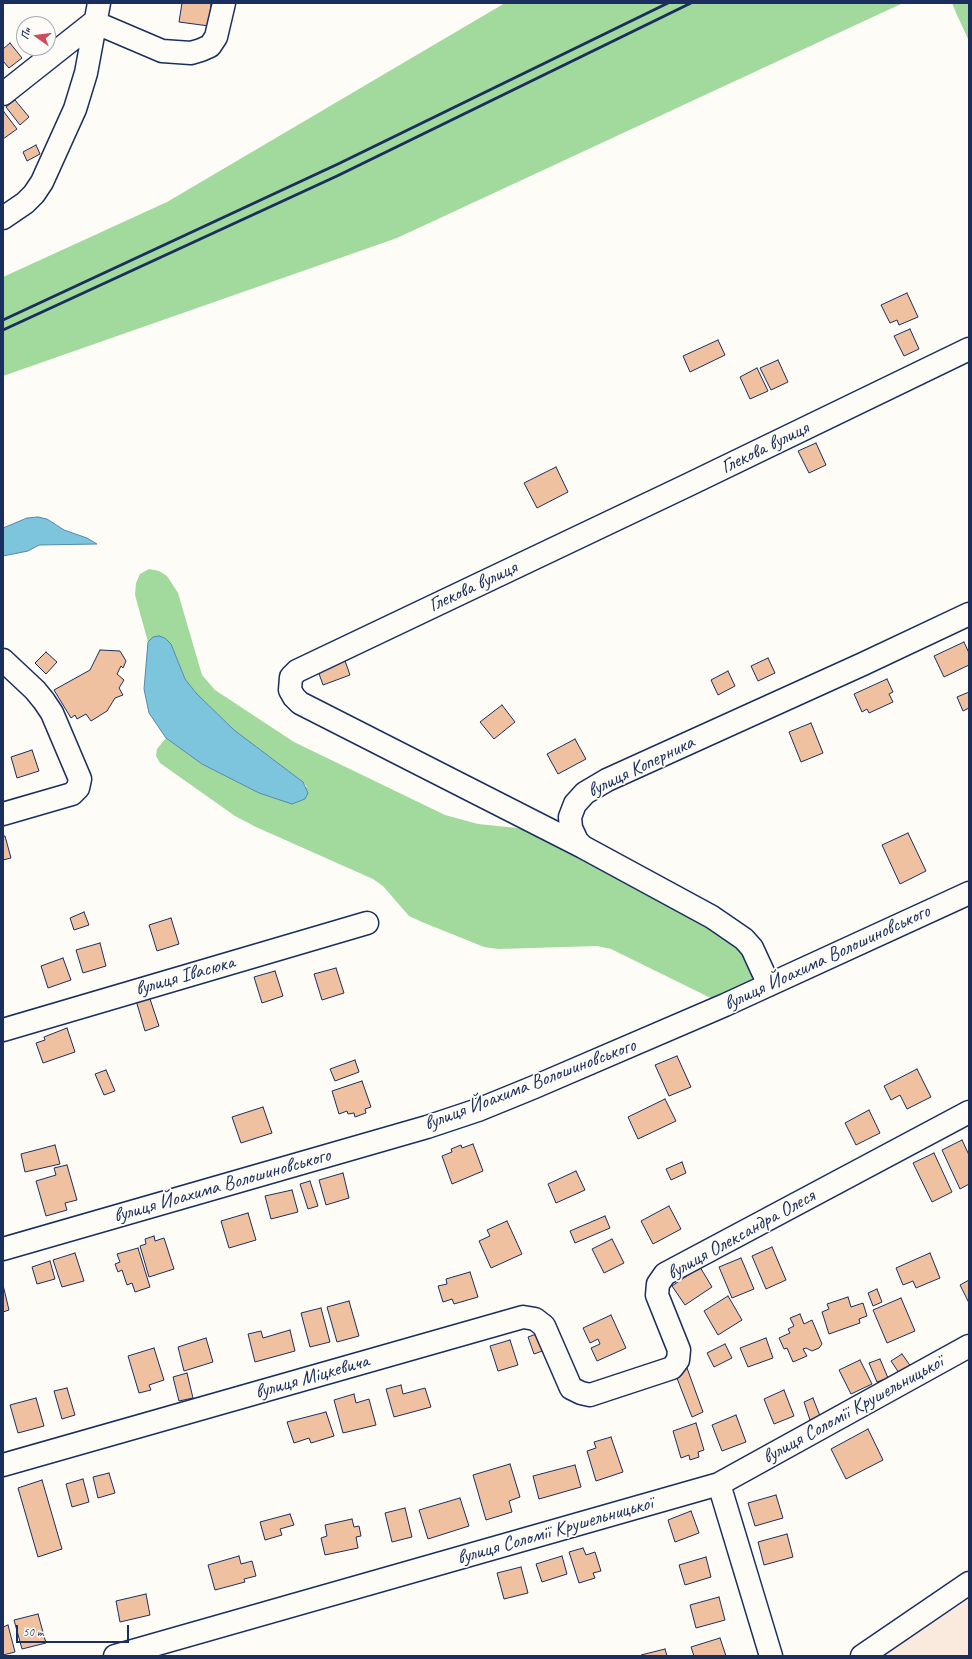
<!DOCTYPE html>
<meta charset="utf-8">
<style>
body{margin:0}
#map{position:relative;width:972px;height:1659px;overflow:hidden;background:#fdfcf7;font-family:Caveat,sans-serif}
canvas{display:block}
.frame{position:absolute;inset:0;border:4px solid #1b2f5e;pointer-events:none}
.north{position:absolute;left:16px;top:16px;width:40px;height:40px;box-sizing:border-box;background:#fdfcf7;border:1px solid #a3aaba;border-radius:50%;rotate:284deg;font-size:11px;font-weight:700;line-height:16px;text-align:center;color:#1b2f5e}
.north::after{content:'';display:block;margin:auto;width:14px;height:18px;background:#d1495b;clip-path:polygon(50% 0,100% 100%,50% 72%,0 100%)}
.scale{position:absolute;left:16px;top:1625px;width:113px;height:18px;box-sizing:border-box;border:2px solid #1b2f5e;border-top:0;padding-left:5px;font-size:12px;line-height:14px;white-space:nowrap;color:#1b2f5e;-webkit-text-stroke:3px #fdfcf7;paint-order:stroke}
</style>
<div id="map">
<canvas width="972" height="1659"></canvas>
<div class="frame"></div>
<div class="north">Пн</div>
<div class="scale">50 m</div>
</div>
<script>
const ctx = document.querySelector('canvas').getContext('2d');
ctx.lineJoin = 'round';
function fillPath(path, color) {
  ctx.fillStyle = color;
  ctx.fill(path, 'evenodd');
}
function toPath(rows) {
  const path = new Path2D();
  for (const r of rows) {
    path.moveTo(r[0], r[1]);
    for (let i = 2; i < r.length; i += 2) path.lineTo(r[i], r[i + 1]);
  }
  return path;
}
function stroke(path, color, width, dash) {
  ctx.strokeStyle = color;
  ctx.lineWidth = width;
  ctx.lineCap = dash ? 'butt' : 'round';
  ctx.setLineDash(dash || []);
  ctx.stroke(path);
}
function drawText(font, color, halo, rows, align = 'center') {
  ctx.font = font + ' Caveat,sans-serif';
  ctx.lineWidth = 3.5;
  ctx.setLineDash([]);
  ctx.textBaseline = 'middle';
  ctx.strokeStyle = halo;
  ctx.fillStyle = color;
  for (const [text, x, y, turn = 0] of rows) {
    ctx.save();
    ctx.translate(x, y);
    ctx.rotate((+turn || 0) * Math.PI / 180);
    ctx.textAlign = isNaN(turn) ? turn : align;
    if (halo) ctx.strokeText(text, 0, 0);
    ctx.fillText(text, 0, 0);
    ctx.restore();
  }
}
const built = toPath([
 [969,1599,969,1656,882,1656,888,1652]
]);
const green = toPath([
 [505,3,903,3,397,238,3,376,3,277,167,202],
 [952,3,969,3,969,41,957,15],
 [149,569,159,571,167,576,178,593,202,675,215,690,294,742,445,815,478,824,517,828,583,847,712,917,769,985,725,1005,611,949,597,946,498,949,484,947,422,922,409,916,383,886,373,879,256,827,235,816,160,763,156,756,157,749,166,738,202,764,259,793,307,787,303,782,234,730,196,693,185,679,171,644,165,638,159,636,153,637,148,642,135,595,136,583,140,574]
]);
const water = toPath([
 [38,517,47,519,64,530,87,538,97,544,39,545,28,551,3,556,3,528,27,518,38,517],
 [159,636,165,638,171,644,185,679,196,693,234,730,303,782,308,793,305,799,292,804,259,793,202,764,166,738,149,713,144,689,148,642,153,637,159,636]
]);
const building = toPath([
 [182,3,211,3,209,26,179,22,182,3],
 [10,43,22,58,9,68,3,61,3,49,10,43],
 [15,100,29,117,20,125,6,107,15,100],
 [4,112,17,129,3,139,3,113,4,112],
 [36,145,40,154,27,161,23,152,36,145],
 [907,293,918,317,899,325,897,320,890,323,881,305,907,293],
 [910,329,919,349,904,356,894,336,910,329],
 [718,340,725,355,690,372,683,356,718,340],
 [778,360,788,382,771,390,760,368,778,360],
 [757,368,768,391,750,399,740,377,757,368],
 [816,443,826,465,809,473,798,451,816,443],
 [556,467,568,492,537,508,524,483,556,467],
 [964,642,969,653,969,665,944,677,934,656,964,642],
 [100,650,120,651,126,661,123,668,121,666,117,674,124,680,119,688,123,695,115,698,107,711,91,721,86,714,77,719,75,715,71,718,54,690,90,670,100,650],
 [46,652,57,662,46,674,35,663,46,652],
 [344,658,350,675,323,685,317,668,344,658],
 [768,658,775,673,758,681,751,666,768,658],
 [728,671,735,686,718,695,711,680,728,671],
 [887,679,893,692,889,694,893,702,869,713,867,709,862,712,854,694,887,679],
 [969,692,969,708,963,711,957,697,969,692],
 [502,705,515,722,494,739,480,722,502,705],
 [811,723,823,753,801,762,789,732,811,723],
 [575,739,586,759,558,774,547,754,575,739],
 [32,750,39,771,17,778,11,757,32,750],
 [908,833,926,871,900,884,882,845,908,833],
 [3,836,5,836,11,858,3,860,3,836],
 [84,912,89,925,74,930,70,918,84,912],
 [171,918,179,944,157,951,149,925,171,918],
 [100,943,106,966,83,973,76,950,100,943],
 [63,958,71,980,48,988,41,966,63,958],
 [336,968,344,993,322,1000,314,974,336,968],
 [275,971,283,996,262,1003,254,977,275,971],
 [148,993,159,1026,145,1031,135,997,148,993],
 [67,1028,75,1052,43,1063,36,1043,45,1040,44,1037,67,1028],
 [677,1056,691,1087,669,1096,655,1065,677,1056],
 [355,1060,359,1072,335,1081,330,1069,355,1060],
 [917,1069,931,1097,907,1109,900,1095,891,1100,884,1086,917,1069],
 [106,1070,115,1091,104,1095,95,1074,106,1070],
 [362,1081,371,1107,365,1109,366,1113,355,1117,354,1113,348,1114,347,1111,339,1114,332,1091,362,1081],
 [665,1099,676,1121,638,1139,628,1117,665,1099],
 [263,1107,272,1133,241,1143,232,1117,263,1107],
 [869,1110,880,1133,856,1145,845,1123,869,1110],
 [962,1140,969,1155,969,1184,960,1189,942,1150,962,1140],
 [473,1144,483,1171,452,1184,442,1156,452,1152,451,1149,461,1145,462,1148,473,1144],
 [55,1145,60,1164,25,1172,21,1154,55,1145],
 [934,1153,952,1192,932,1202,913,1163,934,1153],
 [682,1162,686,1173,671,1180,666,1169,682,1162],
 [67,1165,77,1200,65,1203,67,1210,46,1216,36,1181,56,1175,54,1168,67,1165],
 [576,1171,585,1190,556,1203,548,1184,576,1171],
 [343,1173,349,1198,326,1205,319,1180,343,1173],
 [310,1181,318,1206,308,1209,300,1184,310,1181],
 [292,1190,298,1212,271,1219,265,1196,292,1190],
 [669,1206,681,1229,653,1244,641,1221,669,1206],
 [248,1213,256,1240,229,1248,221,1221,248,1213],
 [605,1216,610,1228,575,1243,570,1231,605,1216],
 [507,1221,522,1254,491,1268,479,1241,490,1236,487,1230,507,1221],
 [154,1236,155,1241,164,1238,174,1269,149,1277,140,1246,146,1244,145,1239,154,1236],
 [612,1239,624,1263,604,1273,592,1249,612,1239],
 [772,1247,786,1280,766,1289,752,1256,772,1247],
 [138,1248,150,1287,135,1292,132,1283,127,1285,122,1270,118,1272,115,1264,120,1262,117,1254,138,1248],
 [75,1253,84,1281,62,1287,53,1260,75,1253],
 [930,1253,940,1278,916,1288,913,1281,903,1285,896,1268,930,1253],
 [741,1258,754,1289,732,1298,719,1267,741,1258],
 [50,1261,55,1279,37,1284,32,1267,50,1261],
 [700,1267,712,1287,685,1305,672,1286,700,1267],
 [470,1272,478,1297,454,1304,452,1299,443,1302,438,1286,447,1284,446,1279,470,1272],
 [969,1280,969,1303,960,1285,969,1280],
 [3,1285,9,1310,3,1312,3,1285],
 [877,1289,882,1302,873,1306,868,1293,877,1289],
 [728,1296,742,1320,718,1335,704,1311,728,1296],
 [848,1297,851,1307,863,1303,867,1316,859,1319,860,1323,829,1334,822,1312,829,1309,827,1304,848,1297],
 [901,1298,915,1331,887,1343,873,1310,901,1298],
 [349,1301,359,1336,337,1342,327,1307,349,1301],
 [321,1308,330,1342,310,1347,301,1313,321,1308],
 [800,1314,804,1324,812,1320,822,1344,819,1348,812,1351,806,1348,803,1349,807,1356,793,1362,787,1348,784,1349,779,1338,790,1333,788,1329,794,1326,790,1318,800,1314],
 [611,1315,626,1348,597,1361,591,1348,600,1344,598,1339,590,1343,583,1328,611,1315],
 [290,1330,295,1351,255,1362,248,1334,261,1331,263,1338,290,1330],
 [542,1332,548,1349,534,1354,528,1337,542,1332],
 [206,1338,213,1362,184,1371,178,1347,206,1338],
 [766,1338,773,1358,748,1367,740,1348,766,1338],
 [510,1340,518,1365,498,1371,490,1346,510,1340],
 [725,1344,732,1358,714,1367,707,1353,725,1344],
 [154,1348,164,1380,149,1385,151,1390,139,1393,128,1356,154,1348],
 [902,1354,914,1371,903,1379,891,1361,902,1354],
 [880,1359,888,1378,877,1382,869,1363,880,1359],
 [860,1360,872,1384,851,1394,839,1370,860,1360],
 [687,1368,703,1412,692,1417,675,1373,687,1368],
 [187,1373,193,1398,179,1401,173,1377,187,1373],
 [401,1385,403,1394,425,1388,431,1407,394,1417,386,1389,401,1385],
 [67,1388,75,1415,62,1419,54,1391,67,1388],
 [784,1390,794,1416,774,1424,764,1399,784,1390],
 [354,1394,356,1403,369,1399,376,1425,343,1433,334,1400,354,1394],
 [36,1398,44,1426,18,1433,10,1405,36,1398],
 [813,1398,820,1416,810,1420,804,1402,813,1398],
 [326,1412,334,1436,311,1443,309,1438,294,1443,287,1422,326,1412],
 [736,1415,746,1442,722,1451,712,1425,736,1415],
 [696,1423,704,1450,698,1452,699,1457,690,1460,689,1455,681,1458,673,1431,696,1423],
 [868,1429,883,1460,846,1479,831,1449,868,1429],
 [611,1437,623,1472,596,1481,587,1451,596,1448,594,1442,611,1437],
 [510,1464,520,1497,509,1501,512,1512,486,1520,473,1475,510,1464],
 [575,1465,581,1487,539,1499,533,1476,575,1465],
 [109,1473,115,1493,98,1498,93,1477,109,1473],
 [83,1479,89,1502,72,1507,66,1484,83,1479],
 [42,1480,62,1549,38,1557,18,1488,42,1480],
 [776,1495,783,1518,755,1526,748,1503,776,1495],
 [460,1498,469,1526,428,1539,419,1510,460,1498],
 [405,1508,412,1537,392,1542,385,1513,405,1508],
 [691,1511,699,1533,675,1542,668,1520,691,1511],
 [290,1514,294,1525,280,1529,282,1535,265,1540,260,1522,290,1514],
 [352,1519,354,1527,359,1526,361,1536,356,1537,358,1548,325,1555,321,1538,327,1536,325,1525,352,1519],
 [787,1534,793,1557,764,1565,758,1542,787,1534],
 [583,1548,586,1555,595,1552,601,1571,593,1573,595,1578,579,1583,569,1552,583,1548],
 [239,1556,241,1564,252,1561,256,1576,244,1579,245,1582,215,1590,208,1565,239,1556],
 [562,1556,567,1574,542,1582,536,1564,562,1556],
 [706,1557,711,1577,685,1585,679,1565,706,1557],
 [521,1567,528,1593,504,1599,497,1573,521,1567],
 [146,1594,150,1615,120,1622,116,1601,146,1594],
 [719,1597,725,1620,696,1628,690,1605,719,1597],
 [38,1614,46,1643,22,1649,14,1620,38,1614],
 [8,1625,15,1652,3,1655,3,1627,8,1625],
 [720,1638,726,1656,694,1656,691,1647,720,1638],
 [665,1649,667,1656,641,1656,641,1655,665,1649]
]);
const minor = toPath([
 [3,94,94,22,162,51,191,53,201,50,210,46,216,37,224,3],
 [3,218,25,203,34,194,42,182,75,109,86,73,99,3],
 [3,660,35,690,44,701,52,713,80,779,78,788,72,794,3,814],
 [583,847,300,703,294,697,290,690,291,677,297,671,688,485,969,349],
 [769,985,752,948,744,939,712,917,583,847,577,841,571,828,570,817,575,804,585,793,607,780,863,664,969,614],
 [3,1030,367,923],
 [3,1249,427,1127,478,1110,532,1088,725,1005,969,893],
 [3,1465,523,1317,535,1319,544,1326,571,1388,581,1393,590,1395,672,1368,678,1360,679,1350,657,1295,658,1284,665,1274,969,1112],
 [719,1484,771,1656],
 [115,1656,719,1484,969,1346],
 [862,1656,969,1583]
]);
const rail = toPath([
 [3,320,338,164,668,3],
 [3,330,337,176,691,3]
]);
const streetNames = [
 ["Глекова вулиця",765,448,-26],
 ["Глекова вулиця",473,587,-25],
 ["вулиця Коперника",641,767,-26],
 ["вулиця Йоахима Волошиновського",827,958,-25],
 ["вулиця Івасюка",185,976,-16],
 ["вулиця Йоахима Волошиновського",530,1085,-21],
 ["вулиця Йоахима Волошиновського",222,1186,-16],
 ["вулиця Олександра Олеся",741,1235,-29],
 ["вулиця Міцкевича",312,1377,-16],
 ["вулиця Соломії Крушельницької",853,1410,-29],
 ["вулиця Соломії Крушельницької",555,1531,-16]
];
fillPath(built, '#f9eadd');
fillPath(green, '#a2d99d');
fillPath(water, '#7cc5dc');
stroke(water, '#5589aa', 1);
fillPath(building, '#f0c1a0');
stroke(building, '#1b2f5e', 1);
stroke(minor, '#1b2f5e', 25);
stroke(minor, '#fdfcf7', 22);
stroke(rail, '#1b2f5e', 3);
drawText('20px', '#1b2f5e', '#fdfcf7', streetNames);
</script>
